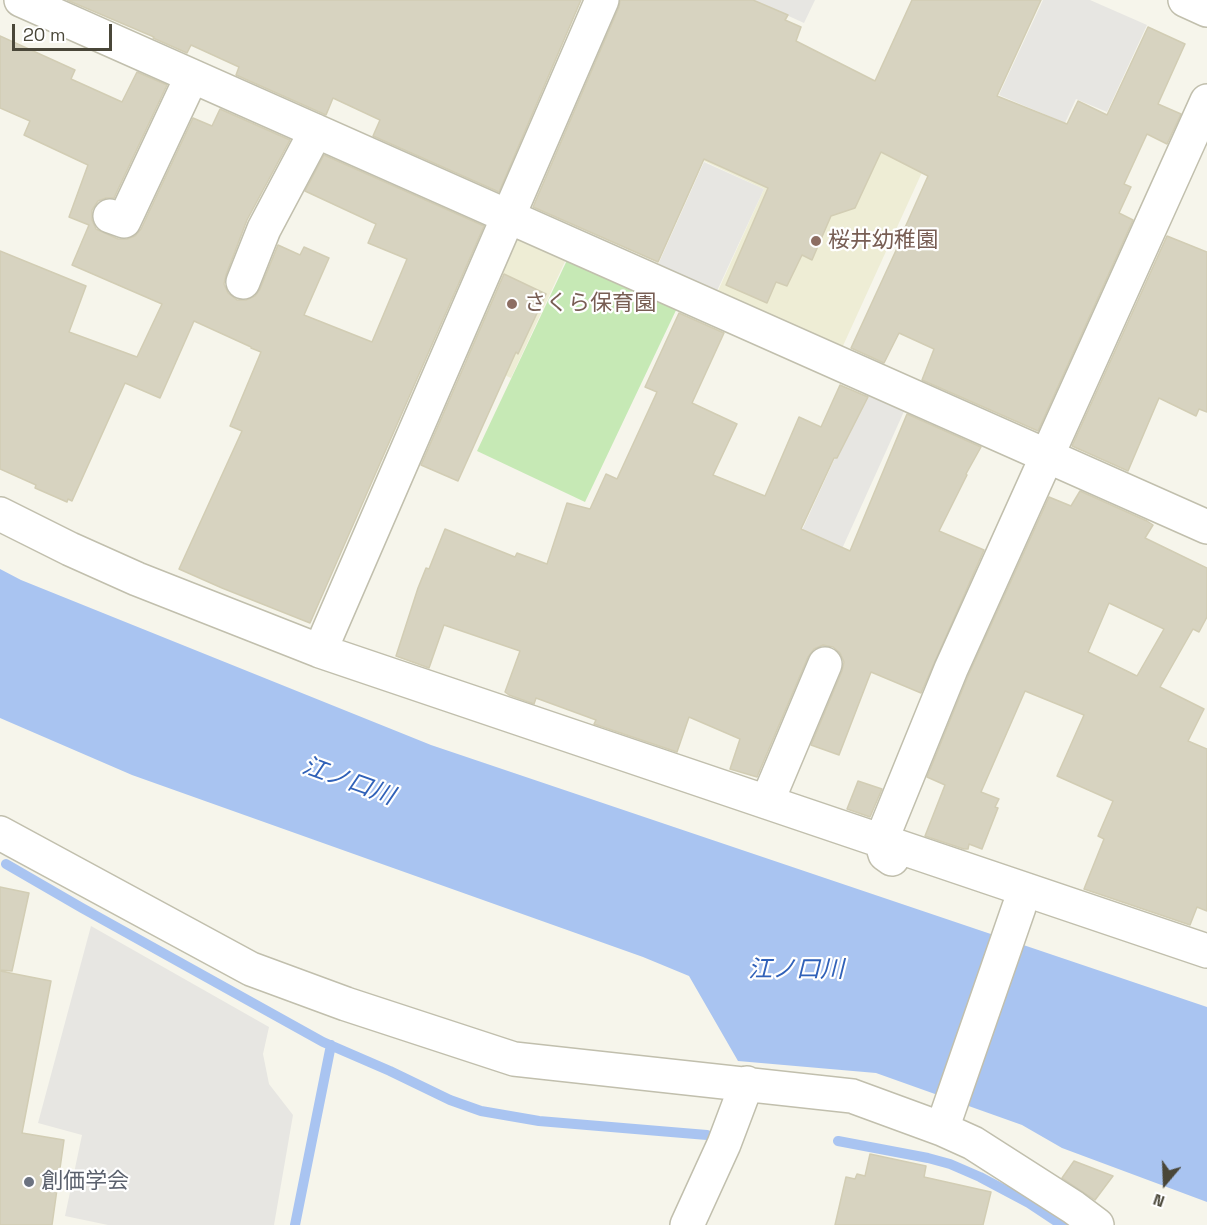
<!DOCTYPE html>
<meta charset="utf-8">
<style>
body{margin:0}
#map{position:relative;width:1207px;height:1225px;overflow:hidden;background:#f6f5eb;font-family:"Space Grotesk",sans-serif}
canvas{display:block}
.north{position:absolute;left:1135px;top:1153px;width:60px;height:60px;-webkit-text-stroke:4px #fff;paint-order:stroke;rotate:199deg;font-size:16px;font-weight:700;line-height:24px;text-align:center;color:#4a4739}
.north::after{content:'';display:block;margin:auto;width:21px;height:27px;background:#4a4739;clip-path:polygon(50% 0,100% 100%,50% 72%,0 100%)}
.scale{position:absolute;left:12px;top:24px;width:100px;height:27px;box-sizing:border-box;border:3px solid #4a4739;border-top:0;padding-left:8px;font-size:18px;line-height:21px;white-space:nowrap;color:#4a4739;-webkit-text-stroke:4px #fff;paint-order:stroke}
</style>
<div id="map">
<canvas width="1207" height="1225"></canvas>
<div class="north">N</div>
<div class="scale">20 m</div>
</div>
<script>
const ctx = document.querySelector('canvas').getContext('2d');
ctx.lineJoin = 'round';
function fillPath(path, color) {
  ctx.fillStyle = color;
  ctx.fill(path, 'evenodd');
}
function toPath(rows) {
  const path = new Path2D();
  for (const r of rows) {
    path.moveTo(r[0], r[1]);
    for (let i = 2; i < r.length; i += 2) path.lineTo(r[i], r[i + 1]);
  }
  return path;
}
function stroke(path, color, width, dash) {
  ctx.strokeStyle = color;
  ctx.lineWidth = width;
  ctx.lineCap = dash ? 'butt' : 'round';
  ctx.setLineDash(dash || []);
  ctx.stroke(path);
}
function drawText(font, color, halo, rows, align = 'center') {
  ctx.font = font + ' "Space Grotesk","Noto Sans JP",sans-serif';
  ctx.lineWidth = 4.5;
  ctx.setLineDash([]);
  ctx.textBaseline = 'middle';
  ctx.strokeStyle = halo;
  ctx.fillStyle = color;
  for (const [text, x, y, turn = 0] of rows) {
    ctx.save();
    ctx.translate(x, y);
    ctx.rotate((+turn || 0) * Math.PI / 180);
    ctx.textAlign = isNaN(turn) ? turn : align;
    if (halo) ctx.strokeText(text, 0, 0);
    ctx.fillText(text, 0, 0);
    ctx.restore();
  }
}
const education = toPath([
 [725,114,929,157,842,348,717,293,764,189,704,161],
 [511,230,568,255,511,378,457,353]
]);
const green = toPath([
 [569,256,678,306,585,502,477,451]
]);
const parking = toPath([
 [737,0,815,0,804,23,771,8],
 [1043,0,1090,0,1147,25,1107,112,1076,99,1065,123,999,95],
 [704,162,764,189,716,293,657,267],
 [866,390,906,407,841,551,778,583],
 [91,926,269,1027,263,1054,269,1084,293,1115,274,1225,108,1225,65,1216,82,1135,38,1123]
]);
const water = toPath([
 [0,569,21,580,431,745,1207,1007,1207,1202,1062,1148,1022,1125,876,1073,738,1061,689,976,643,957,132,775,0,718]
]);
const stream = toPath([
 [6,864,82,908,323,1042,390,1071,450,1100,481,1111,539,1121,707,1135],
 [838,1141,928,1158,950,1164,980,1177,1029,1203,1062,1225],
 [295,1225,331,1045]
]);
const building = toPath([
 [67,0,581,0,499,192,373,136,380,120,333,98,326,115,236,75,239,67,191,45,187,53,153,38,154,37,67,0],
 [620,0,753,0,788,15,785,20,801,27,796,41,875,81,912,0,1041,0,997,96,1067,124,1078,101,1107,115,1148,27,1185,44,1158,104,1181,114,1167,144,1147,134,1124,184,1131,187,1119,213,1133,220,1038,431,922,380,934,349,899,333,884,363,851,348,904,233,903,232,928,176,881,152,855,208,831,216,812,260,802,255,787,286,776,282,767,303,726,285,768,188,704,159,658,262,533,207,619,7,620,0],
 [0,36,75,70,71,79,122,102,137,72,167,85,114,198,106,198,98,201,92,210,92,220,96,229,118,239,127,239,135,236,141,229,193,118,212,126,220,109,290,140,247,220,226,275,224,284,228,293,237,300,246,300,255,296,260,289,278,245,300,255,304,247,329,258,304,315,372,342,407,259,368,243,376,224,305,191,324,155,484,226,310,623,222,588,179,569,242,431,230,426,261,352,251,348,251,347,194,321,160,398,125,383,72,501,68,499,67,502,35,488,36,485,0,469,0,251,86,286,69,332,137,357,162,304,72,265,89,225,69,217,88,165,24,135,30,121,0,108,0,36],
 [1167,236,1207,252,1207,412,1199,409,1196,416,1159,398,1128,471,1072,446,1167,236],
 [504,274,546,294,518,354,516,352,458,481,421,465,504,274],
 [679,313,724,333,692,403,737,424,713,475,765,496,799,417,821,427,840,385,868,397,837,458,834,458,801,529,850,551,907,414,981,447,966,474,967,475,939,531,984,550,921,693,871,672,839,755,811,745,842,671,844,662,840,653,833,647,823,645,814,649,808,657,757,777,730,769,740,739,689,717,677,752,594,724,596,720,536,698,534,704,509,695,505,692,520,651,444,625,429,668,396,656,418,588,426,568,429,569,445,529,515,557,517,553,547,564,567,503,590,509,606,474,617,479,657,392,645,387,679,313],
 [1080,491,1147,521,1153,525,1145,538,1207,568,1207,617,1199,632,1193,629,1160,687,1204,709,1188,741,1207,749,1207,911,1197,907,1190,925,1084,889,1104,839,1098,836,1113,801,1057,776,1084,715,1025,691,981,792,999,799,995,807,998,808,982,849,969,844,968,849,964,849,925,836,945,785,927,777,968,676,1049,497,1071,506,1080,491],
 [1109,603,1164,629,1137,676,1088,652,1109,603],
 [858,781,882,789,870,817,847,809,858,781],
 [0,887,29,893,12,971,0,970,0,887],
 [0,971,51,981,22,1133,64,1140,52,1225,0,1225,0,971],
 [870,1154,926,1166,924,1177,991,1192,983,1225,835,1225,846,1177,855,1179,857,1174,865,1176,870,1154],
 [1074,1161,1113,1176,1095,1200,1062,1178,1074,1161]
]);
const minor = toPath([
 [21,0,1207,527],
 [1185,0,1207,10],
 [110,216,124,221,192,76],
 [243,282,264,229,316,131],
 [0,514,70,549,137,579,320,651,1207,951],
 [320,651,602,0],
 [767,802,825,664],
 [0,833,251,969,346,1004,514,1059,852,1096,942,1129,973,1143,1073,1207,1097,1225],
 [892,859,885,854,881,841,951,669,1207,101],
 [942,1129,1019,907],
 [687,1225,724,1144,747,1083]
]);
const markers = [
 [816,241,6,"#8d6e63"],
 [512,304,6,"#8d6e63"],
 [29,1182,6,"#6b7280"]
];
const educationNames = [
 ["桜井幼稚園",828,241],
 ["さくら保育園",524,304]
];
const worshipNames = [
 ["創価学会",41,1182]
];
const waterNames = [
 ["江ノ口川",348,782,20],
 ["江ノ口川",796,970]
];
fillPath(education, '#eeedd5');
fillPath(green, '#c6e9b5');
fillPath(parking, '#e7e6e2');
fillPath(water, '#a9c4f1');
stroke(stream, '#a9c4f1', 10);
fillPath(building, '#d7d3c0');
stroke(building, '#d2cdb4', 1.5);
stroke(minor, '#c1bfad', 36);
stroke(minor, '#fff', 33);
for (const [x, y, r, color] of markers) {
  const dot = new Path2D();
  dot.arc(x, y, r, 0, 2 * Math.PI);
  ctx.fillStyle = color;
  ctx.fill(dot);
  stroke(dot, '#fff', 2);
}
drawText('22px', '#785e54', '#fff', educationNames, 'left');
drawText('22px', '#5b616d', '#fff', worshipNames, 'left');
drawText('italic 24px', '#3061b8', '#fff', waterNames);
</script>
